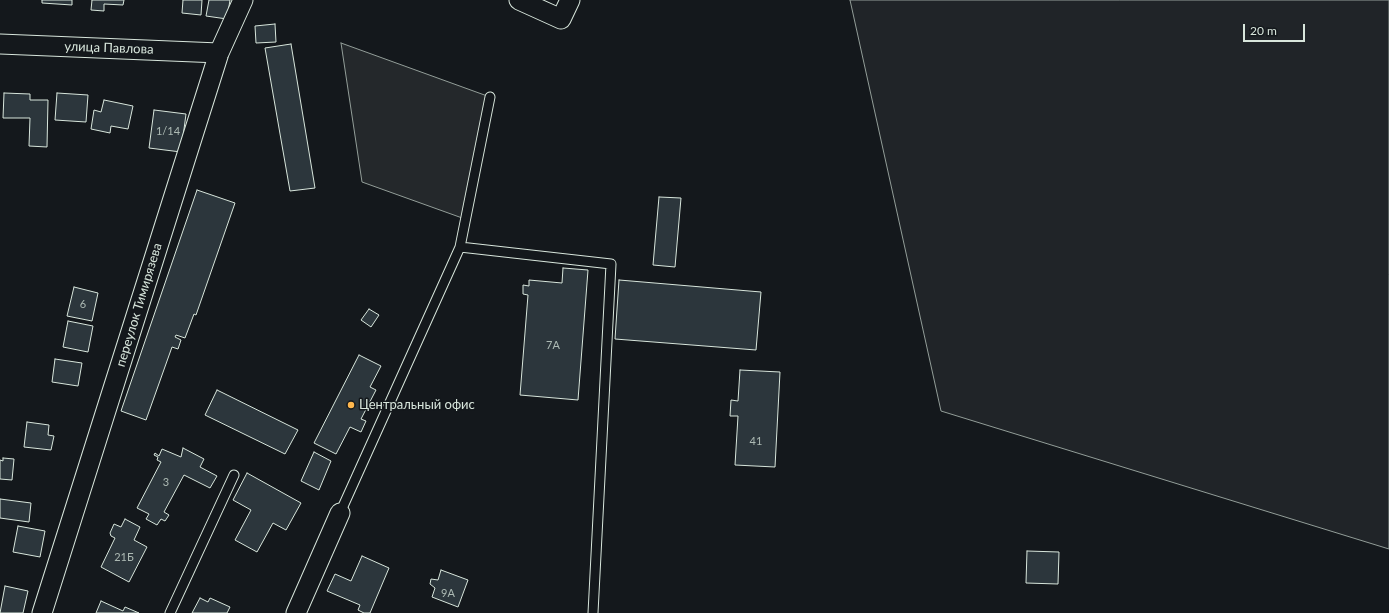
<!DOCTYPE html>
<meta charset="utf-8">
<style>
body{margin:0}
#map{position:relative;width:1389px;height:613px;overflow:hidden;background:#14181c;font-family:Lato,sans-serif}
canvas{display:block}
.scale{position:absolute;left:1243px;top:24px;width:62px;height:18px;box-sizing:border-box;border:2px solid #d8e6dc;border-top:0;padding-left:5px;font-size:12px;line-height:14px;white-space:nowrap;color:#d8e6dc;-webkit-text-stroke:3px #14181c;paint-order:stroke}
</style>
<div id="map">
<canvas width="1389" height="613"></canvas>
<div class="scale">20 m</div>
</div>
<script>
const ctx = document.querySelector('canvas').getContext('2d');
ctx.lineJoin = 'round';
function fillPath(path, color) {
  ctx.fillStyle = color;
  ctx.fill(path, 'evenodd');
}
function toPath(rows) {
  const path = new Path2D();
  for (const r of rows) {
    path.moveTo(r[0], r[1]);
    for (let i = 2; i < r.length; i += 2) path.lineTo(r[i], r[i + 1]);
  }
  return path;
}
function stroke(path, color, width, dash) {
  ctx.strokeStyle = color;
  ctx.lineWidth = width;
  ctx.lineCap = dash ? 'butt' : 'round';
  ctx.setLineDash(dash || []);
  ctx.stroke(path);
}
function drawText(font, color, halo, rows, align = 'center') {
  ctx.font = font + ' Lato,sans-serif';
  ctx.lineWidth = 3;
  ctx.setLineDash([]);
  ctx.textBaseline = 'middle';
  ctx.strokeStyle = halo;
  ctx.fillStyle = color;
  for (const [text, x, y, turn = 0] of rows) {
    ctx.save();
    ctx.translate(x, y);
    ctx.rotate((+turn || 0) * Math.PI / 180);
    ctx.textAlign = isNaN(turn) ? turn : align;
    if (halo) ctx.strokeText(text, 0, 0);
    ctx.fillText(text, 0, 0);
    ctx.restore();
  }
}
const green = toPath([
 [850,0,1389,0,1389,549,941,411,850,0]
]);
const parking = toPath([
 [341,43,490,97,465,219,362,182,341,43]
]);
const building = toPath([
 [42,0,72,0,72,5,42,3,42,0],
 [92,0,124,0,123,5,104,4,104,11,91,10,92,0],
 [183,0,202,0,201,15,182,13,183,0],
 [209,0,230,0,227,19,206,16,209,0],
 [275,24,276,42,256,43,255,26,275,24],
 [291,44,315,188,290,191,265,48,291,44],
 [4,93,30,94,30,100,48,100,47,147,29,146,30,118,3,118,4,93],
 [57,93,88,95,86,122,55,120,57,93],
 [104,100,133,106,128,129,111,126,110,133,91,129,94,110,101,112,104,100],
 [154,110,186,114,181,152,149,148,154,110],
 [197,190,235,203,196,315,194,314,185,338,176,335,175,337,181,340,178,349,172,347,146,420,121,411,197,190],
 [659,197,681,198,675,267,653,265,659,197],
 [563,268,588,270,578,400,520,395,528,295,523,294,523,285,529,286,529,280,562,283,563,268],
 [619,280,761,292,756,350,615,339,619,280],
 [74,287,98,293,92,321,67,316,74,287],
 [369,309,379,315,371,327,361,320,369,309],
 [68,321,93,326,88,352,63,347,68,321],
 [359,355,381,366,370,387,376,390,361,419,366,421,361,432,350,427,336,454,314,443,359,355],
 [55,359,82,363,78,386,52,382,55,359],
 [740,370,780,372,775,467,735,465,738,416,730,416,731,400,738,401,740,370],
 [217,390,298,430,285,454,205,415,217,390],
 [27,422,49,425,48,435,54,436,51,450,24,447,27,422],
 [183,448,204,459,200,467,217,476,210,488,184,475,164,512,169,515,165,521,161,519,157,525,146,519,149,514,137,508,161,462,157,460,158,457,154,455,155,453,159,456,162,449,181,457,183,448],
 [314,452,331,461,319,490,301,481,314,452],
 [3,458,14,459,12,480,0,479,0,460,3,461,3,458],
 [247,473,301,503,286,530,273,523,257,552,235,540,251,510,233,500,247,473],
 [0,499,31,503,29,522,0,518,0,499],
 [125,519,140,527,134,540,147,547,129,582,101,567,115,538,111,536,110,533,114,524,121,527,125,519],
 [18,526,45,531,40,557,13,552,18,526],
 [1027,551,1059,552,1058,584,1026,583,1027,551],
 [362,556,389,568,370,613,364,613,358,610,360,605,327,591,335,574,351,581,362,556],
 [441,570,468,580,458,607,432,597,435,588,430,584,431,579,438,580,441,570],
 [5,586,28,591,23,613,0,613,5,586],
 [200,598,208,602,210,598,230,607,227,613,192,613,200,598],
 [101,601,123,611,125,607,139,613,96,613,101,601]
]);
const lane = toPath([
 [460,247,490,97],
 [340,513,460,247,611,264,593,613],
 [170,613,234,475]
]);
const street = toPath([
 [519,0,561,19,570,0],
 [0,44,219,53],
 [42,613,219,53,243,0],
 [296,613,340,513]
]);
const markers = [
 [351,405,4,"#ffb74d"]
];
const numberNames = [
 ["1/14",168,131],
 ["6",83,304],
 ["7А",553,345],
 ["41",756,441],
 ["3",166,482],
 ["21Б",124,557],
 ["9А",448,593]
];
const streetNames = [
 ["улица Павлова",109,48,2],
 ["переулок Тимирязева",139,305,-73]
];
const poiNames = [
 ["Центральный офис",359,405]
];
fillPath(green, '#202428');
stroke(green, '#939e99', 1);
fillPath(parking, '#24282b');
stroke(parking, '#939e99', 1);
fillPath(building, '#2c363c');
stroke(building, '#d8e6dc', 1);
stroke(lane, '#d8e6dc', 11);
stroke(street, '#d8e6dc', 21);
stroke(lane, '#14181c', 9);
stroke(street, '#14181c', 19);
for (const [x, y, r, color] of markers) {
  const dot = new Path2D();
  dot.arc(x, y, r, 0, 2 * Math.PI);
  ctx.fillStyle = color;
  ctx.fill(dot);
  stroke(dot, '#14181c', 1.5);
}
drawText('11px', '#adbab4', null, numberNames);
drawText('13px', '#d8e6dc', '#14181c', streetNames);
drawText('13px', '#d8e6dc', '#14181c', poiNames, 'left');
</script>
